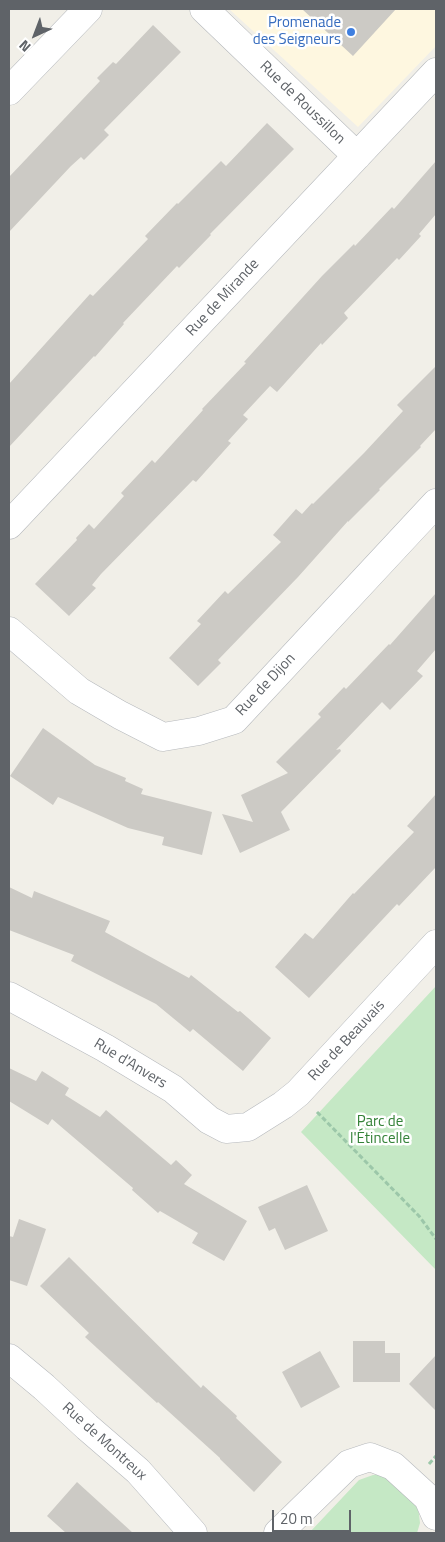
<!DOCTYPE html>
<meta charset="utf-8">
<style>
body{margin:0}
#map{position:relative;width:445px;height:1542px;overflow:hidden;background:#f1efe8;font-family:"Titillium Web",sans-serif}
canvas{display:block}
.frame{position:absolute;inset:0;border:10px solid #5f6368;pointer-events:none}
.north{position:absolute;left:10px;top:10px;width:50px;height:50px;-webkit-text-stroke:4px #fff;paint-order:stroke;rotate:223deg;font-size:14px;font-weight:700;line-height:20px;text-align:center;color:#5f6368}
.north::after{content:'';display:block;margin:auto;width:18px;height:22px;background:#5f6368;clip-path:polygon(50% 0,100% 100%,50% 72%,0 100%)}
.scale{position:absolute;left:272px;top:1510px;width:79px;height:22px;box-sizing:border-box;border:2px solid #5f6368;border-top:0;padding-left:6px;font-size:15px;line-height:18px;white-space:nowrap;color:#5f6368;-webkit-text-stroke:4px #fff;paint-order:stroke}
</style>
<div id="map">
<canvas width="445" height="1542"></canvas>
<div class="frame"></div>
<div class="north">N</div>
<div class="scale">20 m</div>
</div>
<script>
const ctx = document.querySelector('canvas').getContext('2d');
ctx.lineJoin = 'round';
function fillPath(path, color) {
  ctx.fillStyle = color;
  ctx.fill(path, 'evenodd');
}
function toPath(rows) {
  const path = new Path2D();
  for (const r of rows) {
    path.moveTo(r[0], r[1]);
    for (let i = 2; i < r.length; i += 2) path.lineTo(r[i], r[i + 1]);
  }
  return path;
}
function stroke(path, color, width, dash) {
  ctx.strokeStyle = color;
  ctx.lineWidth = width;
  ctx.lineCap = dash ? 'butt' : 'round';
  ctx.setLineDash(dash || []);
  ctx.stroke(path);
}
function drawText(font, color, halo, rows, align = 'center') {
  ctx.font = font + ' "Titillium Web",sans-serif';
  ctx.lineWidth = 5;
  ctx.setLineDash([]);
  ctx.textBaseline = 'middle';
  ctx.strokeStyle = halo;
  ctx.fillStyle = color;
  for (const [text, x, y, turn = 0] of rows) {
    ctx.save();
    ctx.translate(x, y);
    ctx.rotate((+turn || 0) * Math.PI / 180);
    ctx.textAlign = isNaN(turn) ? turn : align;
    if (halo) ctx.strokeText(text, 0, 0);
    ctx.fillText(text, 0, 0);
    ctx.restore();
  }
}
const commercial = toPath([
 [229,9,436,9,436,46,358,127]
]);
const green = toPath([
 [436,986,436,1270,301,1132],
 [386,1474,418,1506,420,1523,417,1533,309,1533,359,1480,373,1475]
]);
const building = toPath([
 [302,9,396,9,353,56],
 [153,25,181,52,104,130,109,135,84,160,81,157,71,166,9,232,9,177,100,81,97,78,113,62,116,64],
 [267,123,294,149,210,234,211,235,179,268,177,266,123,323,124,324,95,357,94,356,9,447,9,384,90,294,93,296,148,239,145,236,177,203,178,204,221,161,226,166],
 [436,161,436,214,419,234,421,236,399,260,397,258,344,313,348,318,322,345,321,343,277,392,270,386,243,415,248,419,228,441,231,443,196,482,193,480,101,574,92,585,96,588,69,616,35,584,77,540,76,538,89,524,94,529,124,496,121,493,152,460,155,463,203,410,202,409,246,363,244,362,322,276,354,244,355,246,392,207,394,209],
 [436,366,436,429,420,446,421,447,379,489,380,490,348,522,348,521,298,577,218,660,221,663,198,686,169,658,201,624,197,621,225,591,228,594,281,542,273,535,296,509,302,514,312,503,313,504,364,453,403,411,397,405],
 [436,593,436,649,417,671,423,676,390,710,382,702,336,750,340,749,341,751,281,812,290,830,240,853,222,814,253,822,241,795,288,773,276,762,321,717,318,714,344,687,346,689,389,644,390,645],
 [43,728,95,765,126,778,125,781,143,789,141,794,212,812,202,855,162,845,164,837,128,828,58,797,53,805,10,776],
 [436,794,436,867,399,906,397,904,309,998,275,967,305,933,313,939,353,893,354,894,414,832,407,826],
 [9,887,32,898,34,891,110,921,105,932,189,978,191,975,238,1012,240,1011,271,1038,243,1071,193,1029,190,1032,156,1004,71,961,74,955,9,930],
 [9,1068,36,1081,42,1071,69,1088,65,1095,100,1117,106,1110,171,1165,176,1160,192,1175,184,1184,247,1221,224,1261,192,1243,198,1233,160,1211,158,1213,132,1190,133,1188,52,1119,48,1125,9,1101],
 [307,1185,328,1231,285,1250,275,1228,269,1231,258,1207],
 [19,1219,46,1229,27,1286,9,1280,9,1236,13,1237],
 [69,1257,201,1388,203,1385,237,1416,236,1418,282,1462,254,1492,220,1459,220,1458,158,1402,157,1403,85,1337,89,1333,40,1286],
 [353,1341,385,1341,385,1353,400,1353,400,1382,353,1382],
 [320,1351,340,1387,301,1408,282,1372],
 [436,1355,436,1411,409,1384],
 [77,1482,133,1533,66,1533,47,1516]
]);
const path = toPath([
 [317,1112,419,1216,436,1239],
 [429,1464,436,1456]
]);
const minor = toPath([
 [204,9,357,156],
 [9,91,88,9],
 [9,525,436,72],
 [9,631,79,691,120,715,163,737,199,731,234,720,436,503],
 [9,996,105,1048,173,1089,209,1120,226,1129,248,1127,283,1105,298,1093,436,944],
 [9,1358,44,1387,87,1427,138,1471,193,1533],
 [278,1533,349,1464,370,1457,393,1466,428,1498,436,1516]
]);
const markers = [
 [351,32,5,"#3f7fe0"]
];
const shopNames = [
 ["Promenade",341,23],
 ["des Seigneurs",341,40]
];
const streetNames = [
 ["Rue de Roussillon",302,103,44],
 ["Rue de Mirande",223,298,-47],
 ["Rue de Dijon",266,685,-47],
 ["Rue de Beauvais",347,1041,-47],
 ["Rue d'Anvers",130,1064,31],
 ["Rue de Montreux",104,1442,42]
];
const parkNames = [
 ["Parc de",380,1122],
 ["l'Étincelle",380,1139]
];
fillPath(commercial, '#fef7e0');
fillPath(green, '#c5e8c5');
fillPath(building, '#cccac5');
stroke(minor, '#b5b8bc', 29);
stroke(path, '#9cc7a9', 3, [5, 2.5]);
stroke(minor, '#fff', 28);
for (const [x, y, r, color] of markers) {
  const dot = new Path2D();
  dot.arc(x, y, r, 0, 2 * Math.PI);
  ctx.fillStyle = color;
  ctx.fill(dot);
  stroke(dot, '#fff', 2);
}
drawText('15px', '#366cbe', '#fff', shopNames, 'right');
drawText('15px', '#5f6368', '#fff', streetNames);
drawText('15px', '#348238', '#fff', parkNames);
</script>
